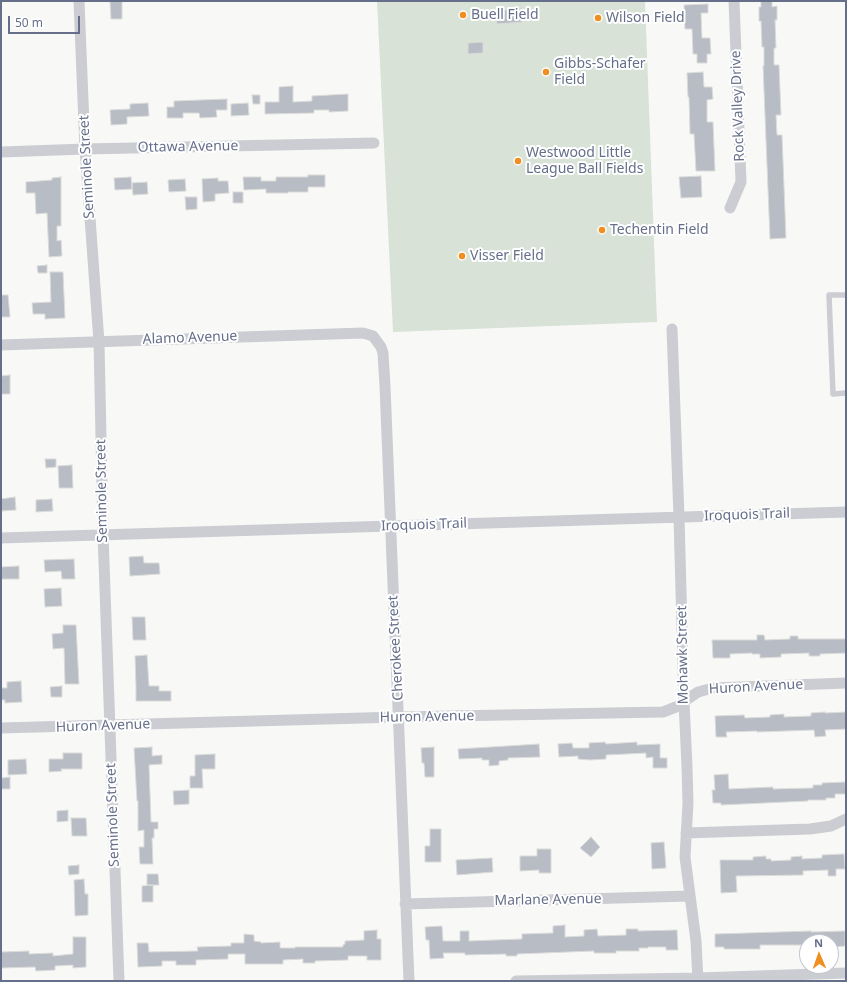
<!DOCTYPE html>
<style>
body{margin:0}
#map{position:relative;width:847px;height:982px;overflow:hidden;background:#f8f9f7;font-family:"Noto Sans",sans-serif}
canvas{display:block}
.frame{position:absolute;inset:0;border:2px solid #666f8a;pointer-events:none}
.north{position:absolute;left:799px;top:934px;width:40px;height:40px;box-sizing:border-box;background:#fff;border:1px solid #c2c5d0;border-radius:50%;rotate:358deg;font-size:11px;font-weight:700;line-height:16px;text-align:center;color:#666f8a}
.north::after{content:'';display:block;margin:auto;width:14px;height:18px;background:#f08f20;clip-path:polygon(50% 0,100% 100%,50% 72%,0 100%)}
.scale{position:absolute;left:8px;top:16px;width:72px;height:18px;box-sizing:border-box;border:2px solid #666f8a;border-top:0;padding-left:5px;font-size:12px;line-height:14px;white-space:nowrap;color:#666f8a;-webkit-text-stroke:3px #fff;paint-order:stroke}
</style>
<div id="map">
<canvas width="847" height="982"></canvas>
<div class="frame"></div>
<div class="north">N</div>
<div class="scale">50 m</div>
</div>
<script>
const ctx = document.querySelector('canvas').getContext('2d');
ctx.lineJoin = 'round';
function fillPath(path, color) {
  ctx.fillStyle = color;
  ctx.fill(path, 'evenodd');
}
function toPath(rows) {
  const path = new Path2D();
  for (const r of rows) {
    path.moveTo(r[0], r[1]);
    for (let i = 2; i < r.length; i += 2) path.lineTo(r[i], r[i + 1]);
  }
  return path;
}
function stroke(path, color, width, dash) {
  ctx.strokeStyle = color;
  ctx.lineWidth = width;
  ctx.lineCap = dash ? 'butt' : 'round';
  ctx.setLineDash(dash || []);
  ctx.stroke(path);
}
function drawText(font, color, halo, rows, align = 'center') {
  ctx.font = font + ' "Noto Sans",sans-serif';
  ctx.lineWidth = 4;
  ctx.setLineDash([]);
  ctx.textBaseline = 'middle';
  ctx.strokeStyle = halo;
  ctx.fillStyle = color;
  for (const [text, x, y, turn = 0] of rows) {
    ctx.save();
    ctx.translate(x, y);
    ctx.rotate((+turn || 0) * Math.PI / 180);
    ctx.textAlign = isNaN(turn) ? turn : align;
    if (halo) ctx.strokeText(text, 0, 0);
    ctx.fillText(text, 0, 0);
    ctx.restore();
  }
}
const green = toPath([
 [377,1,645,1,657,322,393,332]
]);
const building = toPath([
 [110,1,122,1,122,19,111,19,110,1],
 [761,1,772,1,772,7,777,6,777,20,775,20,776,48,774,48,774,65,779,65,781,115,776,115,777,135,782,135,786,238,770,239,763,66,764,66,764,47,762,47,761,21,759,21,759,7,761,7,761,1],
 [708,4,708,13,701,13,702,38,710,38,711,54,707,54,707,63,697,63,697,54,693,54,692,29,685,29,684,5,708,4],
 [521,8,522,22,497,24,495,11,521,8],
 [483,42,483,53,468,54,468,43,483,42],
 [703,72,704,87,712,87,713,99,707,100,707,122,713,122,715,171,696,171,694,134,690,134,689,97,688,97,687,73,703,72],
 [293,86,293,102,312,101,312,96,348,94,348,111,329,112,329,110,314,110,314,113,265,114,265,102,279,102,279,87,293,86],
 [252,95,260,95,260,104,253,104,252,95],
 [227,99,227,110,216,110,217,117,200,118,199,113,183,113,183,118,167,118,167,107,174,107,174,101,227,99],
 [148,103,149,116,127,117,127,124,111,125,110,110,130,109,130,104,148,103],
 [248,103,249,115,231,116,231,104,248,103],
 [308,175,325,175,325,187,308,187,308,192,288,192,288,193,266,193,266,189,244,190,243,177,261,177,261,181,276,181,276,177,308,177,308,175],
 [701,176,702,197,681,198,679,177,701,176],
 [61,177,61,226,57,226,57,241,61,240,62,256,49,257,47,213,36,214,35,193,26,193,26,182,52,180,52,178,61,177],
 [131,177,132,189,115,190,114,178,131,177],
 [218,178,218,181,228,181,229,193,215,194,215,201,203,202,202,179,218,178],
 [185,179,186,191,169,192,168,180,185,179],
 [147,182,148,194,133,195,132,183,147,182],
 [233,192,243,192,243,203,233,203,233,192],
 [185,197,197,197,197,209,186,210,185,197],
 [47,265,47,273,38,273,37,266,47,265],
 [50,272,63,272,65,318,45,319,45,314,33,314,32,303,51,302,50,272],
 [1,295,8,295,10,317,1,317,1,295],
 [10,375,10,394,1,394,1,376,10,375],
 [45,459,56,459,56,467,46,468,45,459],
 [72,465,73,488,59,488,58,466,72,465],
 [15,497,16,510,1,511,1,499,15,497],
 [52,499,53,511,36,512,36,500,52,499],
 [143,556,144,563,159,563,160,574,130,576,129,557,143,556],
 [74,559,75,579,62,579,61,571,45,572,44,560,74,559],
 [19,566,19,579,1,579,1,567,19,566],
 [61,588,62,606,45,607,44,589,61,588],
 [132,617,145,617,146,640,133,640,132,617],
 [63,625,76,625,79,684,65,684,64,648,53,649,52,634,63,633,63,625],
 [757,635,764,635,765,640,790,639,790,636,798,636,798,639,846,639,846,653,820,654,820,656,809,656,809,653,781,654,781,657,760,658,760,654,752,654,752,653,730,654,730,658,713,658,712,640,757,640,757,635],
 [147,655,149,686,159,686,159,691,171,691,171,701,136,701,136,686,135,656,147,655],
 [21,681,22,702,5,703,5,700,1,700,1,688,7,688,7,682,21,681],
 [62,686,62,697,51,697,50,687,62,686],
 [825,712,825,713,846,712,846,729,825,730,826,736,815,737,814,730,757,732,757,731,726,732,727,737,716,737,715,716,744,715,745,718,770,717,770,715,784,714,784,717,811,716,811,713,825,712],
 [605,742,606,744,637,742,637,745,660,744,660,758,667,758,667,768,653,768,653,757,646,758,646,753,606,755,606,759,590,760,578,759,578,756,559,757,558,744,572,743,573,748,589,748,589,743,605,742],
 [539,744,540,757,508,758,508,760,499,761,499,765,489,766,489,760,482,760,482,758,459,759,458,749,539,744],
 [152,747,152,756,162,755,162,764,149,765,151,822,158,822,158,829,154,829,154,838,152,838,153,864,140,864,139,847,144,847,144,830,138,831,138,801,137,801,134,748,152,747],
 [434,747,434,777,425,777,424,763,422,763,421,748,434,747],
 [63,753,82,753,82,769,61,769,62,771,49,772,49,759,63,759,63,753],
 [215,754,215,769,202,769,203,788,190,788,190,776,195,776,195,755,215,754],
 [26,759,27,774,8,775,8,760,26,759],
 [728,774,729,789,773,787,773,789,813,788,813,785,822,785,822,783,845,782,846,794,835,794,835,798,826,798,826,800,808,800,808,801,721,805,721,803,713,803,712,790,715,790,714,775,728,774],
 [10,777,10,789,1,789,1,778,10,777],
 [189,790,189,804,174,805,173,791,189,790],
 [68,810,68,821,57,822,57,811,68,810],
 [71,818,86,818,87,836,72,836,71,818],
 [430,829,441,829,441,862,425,862,425,846,430,846,430,829],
 [591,837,600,847,591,857,580,848,591,837],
 [664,842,666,868,652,869,651,843,664,842],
 [537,849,551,849,551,873,539,873,539,870,520,871,520,856,537,856,537,849],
 [844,854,845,869,836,869,836,876,828,876,828,870,803,871,803,875,736,876,737,892,721,893,720,860,753,860,753,857,766,856,766,859,771,859,771,861,791,860,791,857,802,856,802,859,822,858,822,855,844,854],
 [492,858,493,872,457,875,456,860,492,858],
 [79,865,79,874,69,875,68,866,79,865],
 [147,874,158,874,159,885,147,885,147,874],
 [84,879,85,894,88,894,88,915,75,916,74,880,84,879],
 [153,885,153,902,142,902,142,886,153,885],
 [565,925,565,937,584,936,584,930,597,929,598,936,626,935,626,929,638,929,638,931,677,930,678,950,666,950,666,947,648,947,648,948,639,948,639,951,616,951,616,953,594,953,594,951,517,954,517,956,506,956,506,954,465,955,465,953,443,953,444,958,430,959,429,940,426,940,425,927,442,926,443,941,460,941,460,931,469,931,469,941,522,939,522,934,553,933,553,926,565,925],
 [377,930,377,939,381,939,381,960,367,960,367,956,348,956,348,960,315,961,315,963,303,963,303,959,283,960,283,964,245,964,245,954,228,954,228,959,196,960,196,965,176,965,176,961,162,961,162,966,138,967,137,943,148,943,149,952,198,951,197,947,231,946,231,943,244,943,244,934,254,935,254,941,261,942,261,943,280,942,280,948,295,948,295,947,343,947,343,945,345,944,345,941,364,940,364,931,377,930],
 [811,931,811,932,845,931,845,946,832,947,831,942,807,942,807,945,760,945,760,949,724,949,724,947,715,947,715,934,811,931],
 [73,937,86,937,86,967,73,968,73,965,55,966,55,970,36,971,35,967,1,968,1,952,29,951,29,954,53,953,53,956,73,954,73,937]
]);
const lane = toPath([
 [846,295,829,295,833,394,846,393]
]);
const street = toPath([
 [79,1,85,149,99,342,103,534,119,981],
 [1,152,85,149,374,143],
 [730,208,741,182,734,1],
 [672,329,679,517,684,702,687,766,688,803,685,857,696,941,698,981],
 [1,345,363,333,373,336,381,347,383,353,385,386,409,981],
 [1,538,846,512],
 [1,728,399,717,663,712,676,707,698,692,713,688,846,683],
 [686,833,810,829,831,826,846,819],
 [405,904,690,896],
 [516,981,698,978,846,973]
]);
const markers = [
 [463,15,4,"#f08f20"],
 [598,18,4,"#f08f20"],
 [546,72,4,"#f08f20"],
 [518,161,4,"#f08f20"],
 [602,230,4,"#f08f20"],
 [462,256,4,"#f08f20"]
];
const poiNames = [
 ["Buell Field",471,15],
 ["Wilson Field",606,18],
 ["Gibbs-Schafer",554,64],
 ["Field",554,80],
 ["Westwood Little",526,153],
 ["League Ball Fields",526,169],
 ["Techentin Field",610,230],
 ["Visser Field",470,256]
];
const streetNames = [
 ["Rock Valley Drive",738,106,-92],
 ["Ottawa Avenue",188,147,-1],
 ["Seminole Street",87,167,-93],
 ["Alamo Avenue",190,338,-2],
 ["Seminole Street",102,491,-91],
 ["Iroquois Trail",747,515,-2],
 ["Iroquois Trail",424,525,-2],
 ["Cherokee Street",396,648,-93],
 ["Mohawk Street",683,655,-91],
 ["Huron Avenue",756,687,-3],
 ["Huron Avenue",427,717,-1],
 ["Huron Avenue",103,726,-2],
 ["Seminole Street",113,815,-92],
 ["Marlane Avenue",548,900,-1]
];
fillPath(green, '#d8e2d7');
fillPath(building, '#b8bcc5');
stroke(building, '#dadbd9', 1);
stroke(lane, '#cccdd2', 5.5);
stroke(street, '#cccdd2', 11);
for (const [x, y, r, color] of markers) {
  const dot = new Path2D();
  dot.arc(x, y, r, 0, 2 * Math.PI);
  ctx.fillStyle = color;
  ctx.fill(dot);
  stroke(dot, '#fff', 1.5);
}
drawText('14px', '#666f8a', '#fff', poiNames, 'left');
drawText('14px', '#666f8a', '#fff', streetNames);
</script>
